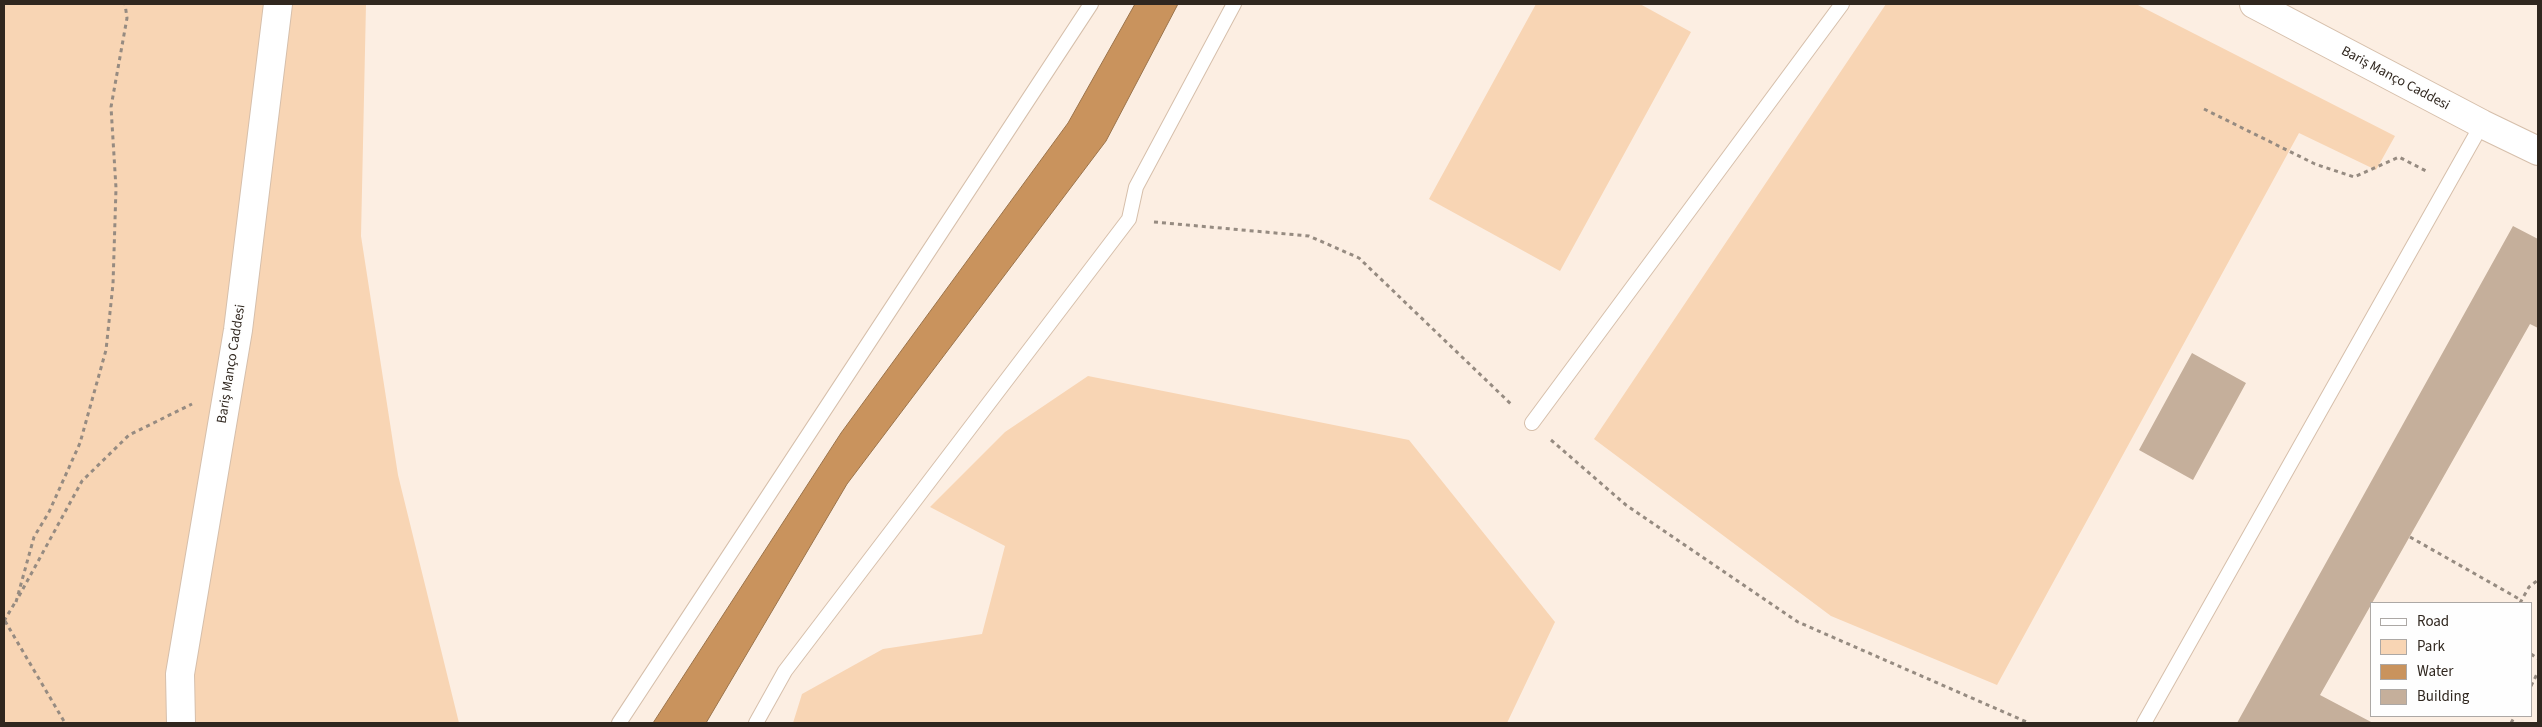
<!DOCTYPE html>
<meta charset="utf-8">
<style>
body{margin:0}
#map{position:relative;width:2542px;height:727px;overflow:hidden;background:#fceee2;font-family:"Source Sans 3",sans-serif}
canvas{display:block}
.frame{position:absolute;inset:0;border:5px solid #30271f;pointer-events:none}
.legend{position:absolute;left:2370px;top:602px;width:162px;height:115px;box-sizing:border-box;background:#fefefe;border:1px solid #aca8a5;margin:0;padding:6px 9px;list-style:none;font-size:15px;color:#30271f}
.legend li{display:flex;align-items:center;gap:10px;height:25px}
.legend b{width:25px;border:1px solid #aca8a5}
</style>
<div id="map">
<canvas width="2542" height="727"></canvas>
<div class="frame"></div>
<ul class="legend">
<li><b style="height:6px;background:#fff"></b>Road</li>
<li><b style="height:14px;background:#f8d5b4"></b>Park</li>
<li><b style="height:14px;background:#c9935d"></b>Water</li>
<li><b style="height:14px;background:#c5af9b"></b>Building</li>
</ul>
</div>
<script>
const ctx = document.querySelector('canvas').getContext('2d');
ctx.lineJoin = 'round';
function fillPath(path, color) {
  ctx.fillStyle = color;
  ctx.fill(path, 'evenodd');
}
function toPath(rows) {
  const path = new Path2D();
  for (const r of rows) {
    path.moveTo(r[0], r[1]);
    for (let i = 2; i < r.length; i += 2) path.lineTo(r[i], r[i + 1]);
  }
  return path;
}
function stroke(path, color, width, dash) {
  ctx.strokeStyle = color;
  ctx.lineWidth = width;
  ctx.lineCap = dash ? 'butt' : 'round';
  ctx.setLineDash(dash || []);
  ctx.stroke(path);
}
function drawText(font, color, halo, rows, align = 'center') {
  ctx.font = font + ' "Source Sans 3",sans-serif';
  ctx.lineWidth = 4;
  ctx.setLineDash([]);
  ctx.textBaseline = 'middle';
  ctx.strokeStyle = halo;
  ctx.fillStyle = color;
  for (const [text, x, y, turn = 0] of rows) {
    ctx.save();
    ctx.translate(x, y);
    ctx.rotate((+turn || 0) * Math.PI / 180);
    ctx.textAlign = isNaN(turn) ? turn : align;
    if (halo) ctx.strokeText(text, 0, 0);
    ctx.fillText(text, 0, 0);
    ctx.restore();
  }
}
const green = toPath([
 [4,4,366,4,361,236,398,475,459,723,4,723],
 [1536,4,1640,4,1691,32,1560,271,1429,199],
 [1886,4,2136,4,2395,136,2376,170,2299,133,1997,685,1831,616,1594,439],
 [1088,376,1409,440,1555,622,1507,723,793,723,802,694,883,649,982,634,1005,546,930,507,1005,432]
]);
const water = toPath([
 [1135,4,1178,4,1106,141,847,484,706,723,653,723,841,433,1068,123,1135,4]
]);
const building = toPath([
 [2513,226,2538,239,2538,328,2530,324,2320,695,2373,723,2237,723],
 [2192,353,2246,383,2193,480,2139,450]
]);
const path = toPath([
 [2204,109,2315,164,2354,177,2399,157,2426,171],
 [1154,222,1309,236,1359,258,1513,406],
 [1551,440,1626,505,1798,622,2029,723],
 [2410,537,2521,600],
 [19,596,82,481,129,435,192,404],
 [16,602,34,537,49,512,80,443,106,350,113,284,116,188,111,107,127,18,125,4],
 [2520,603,2529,587,2538,580],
 [4,621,16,601],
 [5,621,65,723],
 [2531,654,2538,659],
 [2531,686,2538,672],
 [2511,723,2515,716]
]);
const service = toPath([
 [1532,423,1842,4],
 [619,723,1091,4],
 [756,723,785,671,1129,219,1136,187,1234,4],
 [2144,723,2482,124]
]);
const minor = toPath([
 [2254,4,2482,124,2538,151],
 [181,723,180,674,238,330,278,4]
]);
const streetNames = [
 ["Bariş Manço Caddesi",2395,79,28],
 ["Bariş Manço Caddesi",232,364,-81]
];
fillPath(green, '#f8d5b4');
fillPath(water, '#c9935d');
stroke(water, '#9b734a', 1);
fillPath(building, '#c5af9b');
stroke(service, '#d6bfab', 16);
stroke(minor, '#d6bfab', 30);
stroke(path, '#968b81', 3, [4, 4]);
stroke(service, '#fff', 14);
stroke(minor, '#fff', 28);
drawText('14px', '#30271f', '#fefefe', streetNames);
</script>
